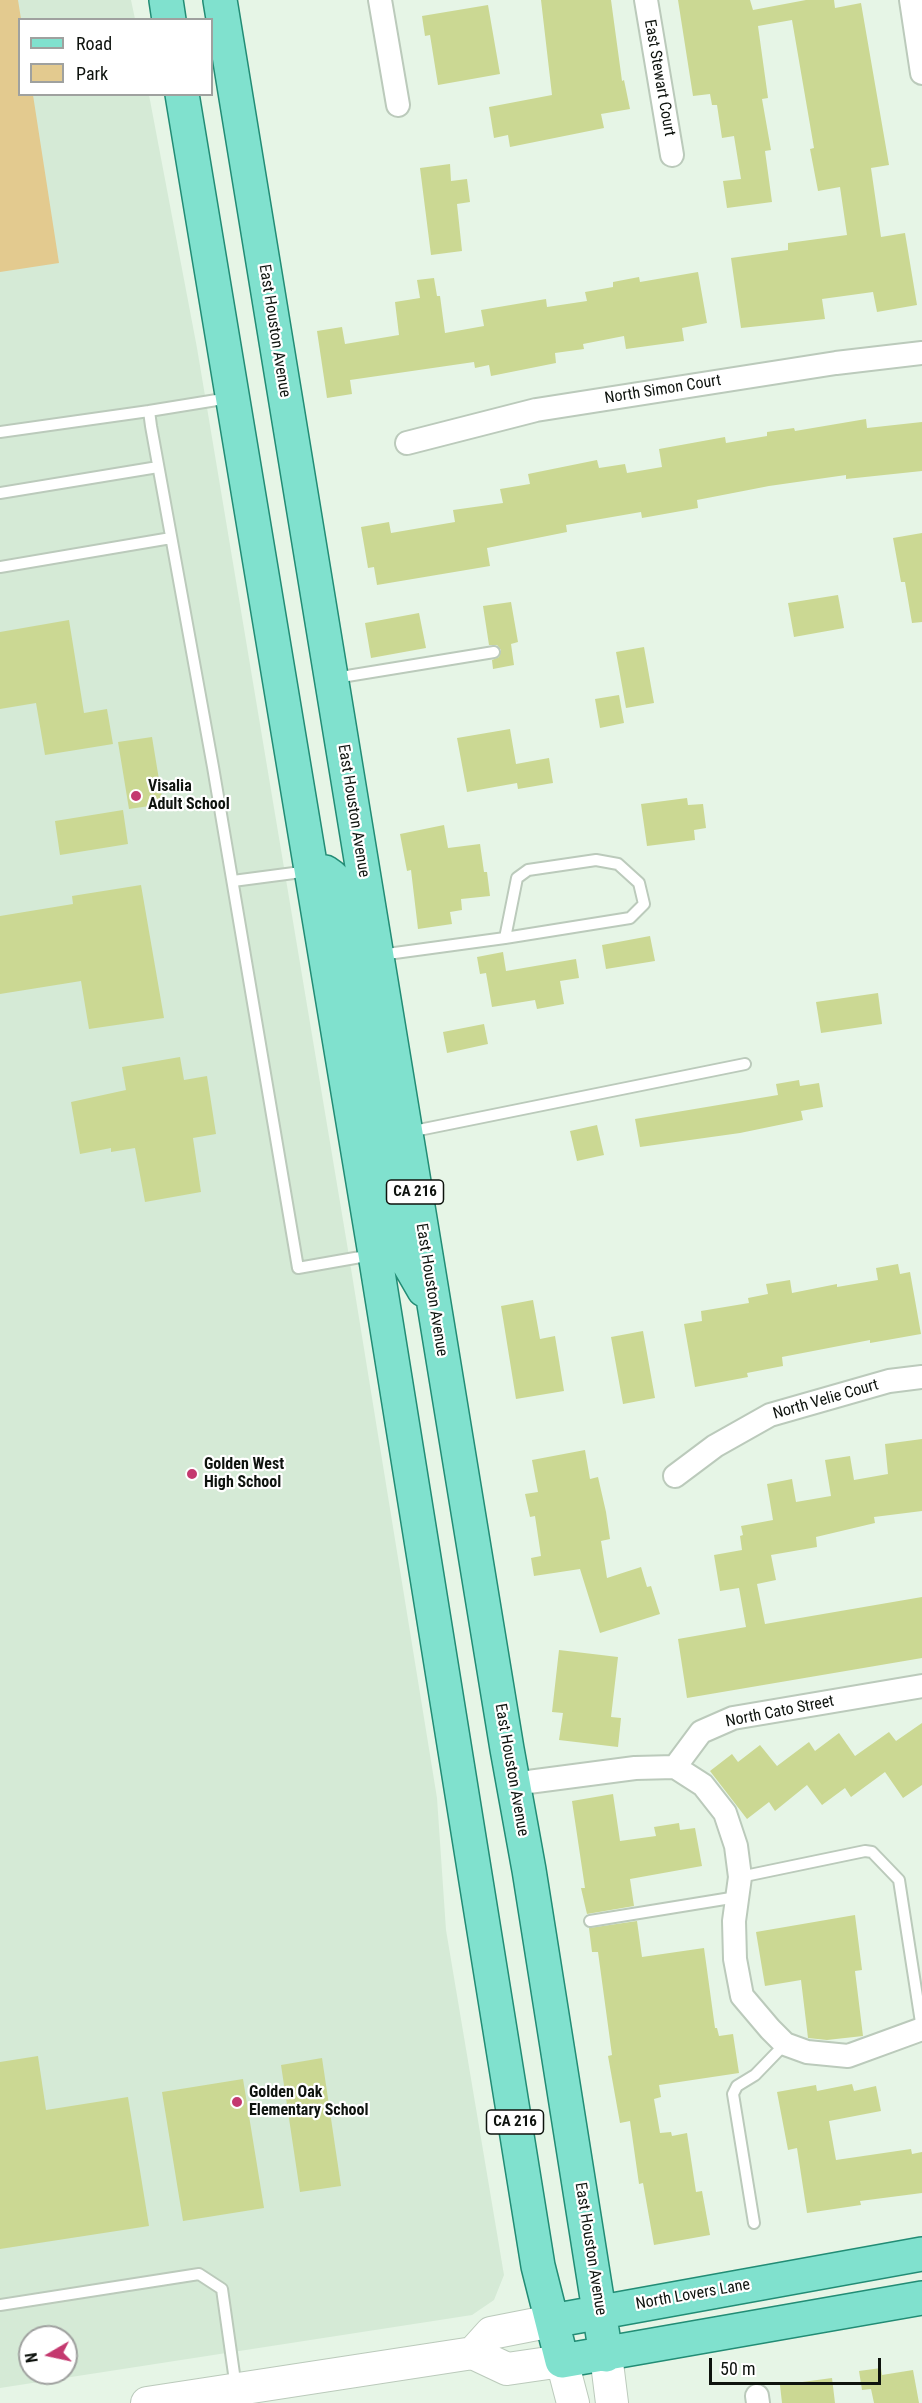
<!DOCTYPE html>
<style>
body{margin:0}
#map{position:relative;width:922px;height:2403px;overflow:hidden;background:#e6f5e6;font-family:"Roboto Condensed",sans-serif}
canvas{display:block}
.legend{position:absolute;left:18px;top:18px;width:195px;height:78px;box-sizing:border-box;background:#fff;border:2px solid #9fa19f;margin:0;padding:8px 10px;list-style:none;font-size:18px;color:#0e130e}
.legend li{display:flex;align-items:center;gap:12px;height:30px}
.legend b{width:30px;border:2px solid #9fa19f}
.north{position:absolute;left:18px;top:2325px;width:60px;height:60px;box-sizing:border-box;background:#fff;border:2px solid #9fa19f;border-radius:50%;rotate:261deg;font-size:16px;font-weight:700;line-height:24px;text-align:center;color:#0e130e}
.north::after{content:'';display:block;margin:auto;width:21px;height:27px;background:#c4396f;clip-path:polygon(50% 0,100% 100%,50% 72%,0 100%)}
.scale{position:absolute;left:709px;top:2358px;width:172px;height:27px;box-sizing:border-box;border:3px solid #0e130e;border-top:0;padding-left:8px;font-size:18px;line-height:21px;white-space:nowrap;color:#0e130e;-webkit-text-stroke:4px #fff;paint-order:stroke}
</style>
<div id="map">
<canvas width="922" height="2403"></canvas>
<ul class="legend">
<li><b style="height:8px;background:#80e1ce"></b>Road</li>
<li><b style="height:16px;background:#e3ca8f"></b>Park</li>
</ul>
<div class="north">N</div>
<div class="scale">50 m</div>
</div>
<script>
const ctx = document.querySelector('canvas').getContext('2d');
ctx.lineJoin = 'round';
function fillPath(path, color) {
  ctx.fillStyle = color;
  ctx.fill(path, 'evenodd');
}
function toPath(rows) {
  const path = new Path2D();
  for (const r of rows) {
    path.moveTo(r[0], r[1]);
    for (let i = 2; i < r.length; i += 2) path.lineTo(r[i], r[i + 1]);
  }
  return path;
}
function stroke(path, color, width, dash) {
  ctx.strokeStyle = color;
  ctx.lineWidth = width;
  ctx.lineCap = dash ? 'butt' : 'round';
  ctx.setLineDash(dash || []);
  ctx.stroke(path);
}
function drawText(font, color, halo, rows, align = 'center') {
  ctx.font = font + ' "Roboto Condensed",sans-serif';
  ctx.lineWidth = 4.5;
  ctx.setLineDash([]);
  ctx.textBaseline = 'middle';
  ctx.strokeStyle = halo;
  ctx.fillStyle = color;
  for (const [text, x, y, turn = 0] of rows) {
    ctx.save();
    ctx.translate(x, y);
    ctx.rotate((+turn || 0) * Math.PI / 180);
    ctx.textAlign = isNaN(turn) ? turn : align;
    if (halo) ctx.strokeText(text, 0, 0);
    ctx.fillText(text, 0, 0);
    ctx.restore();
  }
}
const built = toPath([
 [0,0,131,0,135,19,20,20,20,94,149,95,197,348,347,1244,437,1798,446,1930,504,2275,494,2300,472,2315,0,2388],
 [30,2337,66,2337,66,2373,30,2373]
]);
const green = toPath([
 [0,0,18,0,21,19,20,94,33,95,59,263,0,272]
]);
const building = toPath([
 [541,0,611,0,622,81,624,80,630,109,601,114,604,128,510,147,508,135,494,138,489,107,552,95],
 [678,0,750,0,753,10,806,0,834,0,835,8,861,3,889,165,871,168,881,237,905,233,917,305,877,312,873,292,822,299,825,319,741,328,731,258,788,250,788,243,847,235,840,187,818,191,810,149,814,148,792,20,758,26,768,98,762,99,771,150,765,151,772,202,727,208,723,181,741,179,734,136,722,138,717,105,712,105,710,94,693,96],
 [488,5,500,74,438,85,430,35,425,36,422,16],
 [450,164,451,181,467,179,470,202,457,204,462,251,431,255,420,168],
 [698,272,707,323,682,328,684,341,626,349,624,336,583,344,584,349,555,353,556,363,491,376,489,365,475,368,474,362,350,380,352,394,327,398,317,331,342,327,345,344,399,335,395,302,420,298,417,280,434,278,437,296,440,296,445,333,484,326,481,310,546,299,547,307,587,301,585,292,613,287,613,282,639,277,640,282],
 [866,419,867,428,922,422,922,471,846,479,846,475,769,486,697,500,698,508,642,518,641,512,566,525,567,532,487,548,490,566,377,585,374,567,368,568,361,527,389,522,391,533,455,522,453,510,503,503,500,489,530,484,528,474,597,460,599,468,625,464,627,473,662,467,659,449,725,437,726,443,767,436,767,432,794,428,795,431],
 [922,533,922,622,912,623,905,582,901,582,893,538],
 [838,595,844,628,794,637,788,603],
 [511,602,518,642,511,644,514,665,493,669,492,660,499,657,501,650,497,645,489,645,483,606],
 [419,613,426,648,371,658,365,623],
 [69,620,84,713,107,709,113,744,45,755,36,703,0,709,0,632],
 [644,647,654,703,626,708,616,652],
 [619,695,624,723,600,728,595,699],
 [510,729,516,764,549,758,553,783,518,789,517,783,467,792,457,738],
 [152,737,163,804,129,809,118,742],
 [687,798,688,805,703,804,706,828,694,830,695,840,647,846,641,804],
 [123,810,128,844,60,855,55,821],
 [444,825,448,848,480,844,484,872,487,872,490,896,461,899,462,910,450,912,452,924,418,929,411,870,407,871,400,834],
 [141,885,164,1018,89,1029,81,981,0,994,0,916,73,904,72,896],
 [650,936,655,961,606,969,602,945],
 [503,952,506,971,576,959,579,978,560,981,564,1004,537,1009,535,1000,492,1007,486,973,480,974,477,957],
 [878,993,882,1024,821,1033,816,1002],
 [484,1024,488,1044,447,1053,443,1032],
 [180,1057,184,1080,207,1076,216,1134,193,1138,201,1192,145,1202,135,1148,111,1152,111,1148,80,1154,71,1102,126,1090,122,1067],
 [799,1080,800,1086,819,1083,823,1107,801,1111,803,1120,740,1133,640,1147,635,1119,778,1095,776,1084],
 [597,1125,604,1155,577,1161,570,1131],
 [898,1264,900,1274,910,1272,921,1334,870,1343,870,1340,782,1357,783,1366,747,1373,748,1377,695,1387,684,1324,702,1321,701,1311,749,1303,748,1298,768,1294,766,1284,790,1280,792,1293,837,1284,837,1287,878,1280,876,1268],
 [533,1300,540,1339,555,1336,564,1391,516,1399,501,1306],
 [643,1331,655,1398,623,1404,611,1337],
 [922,1439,922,1511,874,1517,875,1523,816,1537,817,1547,771,1555,776,1580,757,1584,765,1624,922,1597,922,1658,687,1698,678,1639,746,1627,739,1588,720,1591,714,1555,742,1550,740,1536,743,1535,741,1526,773,1520,767,1484,792,1479,796,1502,831,1496,825,1460,850,1456,854,1480,888,1474,885,1444],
 [585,1450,590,1479,598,1477,606,1512,610,1539,601,1541,607,1578,641,1567,647,1587,651,1586,660,1614,600,1633,580,1569,534,1576,531,1558,541,1556,535,1516,530,1517,525,1494,538,1492,532,1460],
 [559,1650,618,1657,611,1717,621,1718,618,1747,559,1740,563,1713,552,1712],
 [922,1723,922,1785,903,1798,885,1772,851,1797,845,1788,822,1805,807,1785,775,1811,769,1802,747,1819,710,1771,732,1754,738,1762,760,1745,777,1766,809,1742,815,1751,839,1733,855,1756,889,1732,896,1741],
 [613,1794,620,1841,656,1836,654,1827,679,1823,680,1830,695,1828,702,1866,630,1879,634,1906,587,1914,581,1888,585,1888,572,1801],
 [855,1915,862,1970,855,1971,863,2036,827,2040,808,2038,801,1980,765,1986,756,1932],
 [637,1921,642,1957,704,1948,715,2028,717,2028,719,2036,733,2034,739,2073,659,2085,661,2097,654,2099,660,2133,671,2132,672,2136,687,2133,696,2192,702,2191,710,2235,654,2245,643,2183,639,2184,630,2121,620,2123,608,2056,612,2055,598,1952,592,1952,589,1928],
 [38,2056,46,2110,128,2097,149,2226,0,2249,0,2062],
 [322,2058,341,2186,300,2192,281,2065],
 [243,2079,264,2208,183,2221,162,2092],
 [852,2084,854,2091,876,2086,881,2111,829,2121,836,2160,911,2149,912,2154,922,2152,922,2193,860,2201,861,2205,807,2213,797,2148,788,2150,777,2092,816,2085,817,2091],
 [881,2368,882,2375,913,2370,919,2403,874,2403,871,2389,862,2390,859,2371],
 [832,2378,835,2403,782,2403,780,2385]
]);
const lane = toPath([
 [229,398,149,411,151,426,213,767,298,1268,372,1255],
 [0,432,149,411],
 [0,493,158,467],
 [0,567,171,538],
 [335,678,494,652],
 [233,881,309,871],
 [380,955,505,938,630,918,644,904,639,883,618,864,596,860,528,870,517,878,505,938],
 [409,1132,745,1064],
 [740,1877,865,1851,872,1852,899,1880,922,2029],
 [590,1921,737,1897],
 [754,2223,733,2094,737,2086,755,2075,785,2044],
 [0,2305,199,2274,222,2289,236,2388]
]);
const street = toPath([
 [380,0,398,105],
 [646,0,672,155],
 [911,0,922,73],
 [407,443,536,410,836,363,922,353],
 [675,1476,715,1446,770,1415,889,1381,922,1377],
 [675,1767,703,1785,725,1813,736,1846,740,1877,734,1921,735,1959,742,1996,770,2029,785,2044,807,2052,848,2056,922,2029],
 [513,1784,635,1768,675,1767,701,1732,733,1718,922,1686],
 [757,2396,758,2403]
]);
const secondary = toPath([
 [473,2353,491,2333,552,2321],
 [606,2355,612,2403],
 [147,2403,473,2353,507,2369,562,2361,573,2403]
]);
const primary = toPath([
 [166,0,169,20],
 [220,0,507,1749,529,1870,606,2355],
 [182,94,375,1254,538,2266,562,2361,922,2298],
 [312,871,325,872,332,877,343,905,398,1245,424,1290],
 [552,2321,922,2254]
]);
const markers = [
 [136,796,6,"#c4396f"],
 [192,1474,6,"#c4396f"],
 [237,2102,6,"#c4396f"]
];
const shields = [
 [415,1192,57],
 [515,2122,57]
];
const shieldNames = [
 ["CA 216",415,1192],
 ["CA 216",515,2122]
];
const streetNames = [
 ["East Stewart Court",659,78,80],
 ["East Houston Avenue",274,331,81],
 ["North Simon Court",663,390,-9],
 ["East Houston Avenue",353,811,81],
 ["East Houston Avenue",431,1290,81],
 ["North Velie Court",826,1400,-16],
 ["North Cato Street",780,1712,-11],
 ["East Houston Avenue",511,1770,80],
 ["East Houston Avenue",590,2249,81],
 ["North Lovers Lane",693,2295,-10]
];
const poiNames = [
 ["Visalia",148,787],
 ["Adult School",148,805],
 ["Golden West",204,1465],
 ["High School",204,1483],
 ["Golden Oak",249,2093],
 ["Elementary School",249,2111]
];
fillPath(built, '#d5ead6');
fillPath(green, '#e3ca8f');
fillPath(building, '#cbd893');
stroke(lane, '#bbcabb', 14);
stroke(street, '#bbcabb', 26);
stroke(secondary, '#bbcabb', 34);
stroke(primary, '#228c75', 36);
stroke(lane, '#fff', 10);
stroke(street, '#fff', 22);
stroke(secondary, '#fff', 32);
stroke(primary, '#80e1ce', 33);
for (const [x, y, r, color] of markers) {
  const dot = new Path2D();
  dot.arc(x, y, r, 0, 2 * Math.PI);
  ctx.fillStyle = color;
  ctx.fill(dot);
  stroke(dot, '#fff', 2);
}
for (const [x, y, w] of shields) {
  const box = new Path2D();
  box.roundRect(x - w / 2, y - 12, w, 24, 4.5);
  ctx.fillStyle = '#fff';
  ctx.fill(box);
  stroke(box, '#0e130e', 1.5);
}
drawText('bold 15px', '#0e130e', null, shieldNames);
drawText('16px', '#0e130e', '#fff', streetNames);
drawText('bold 16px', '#0e130e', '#fff', poiNames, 'left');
</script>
